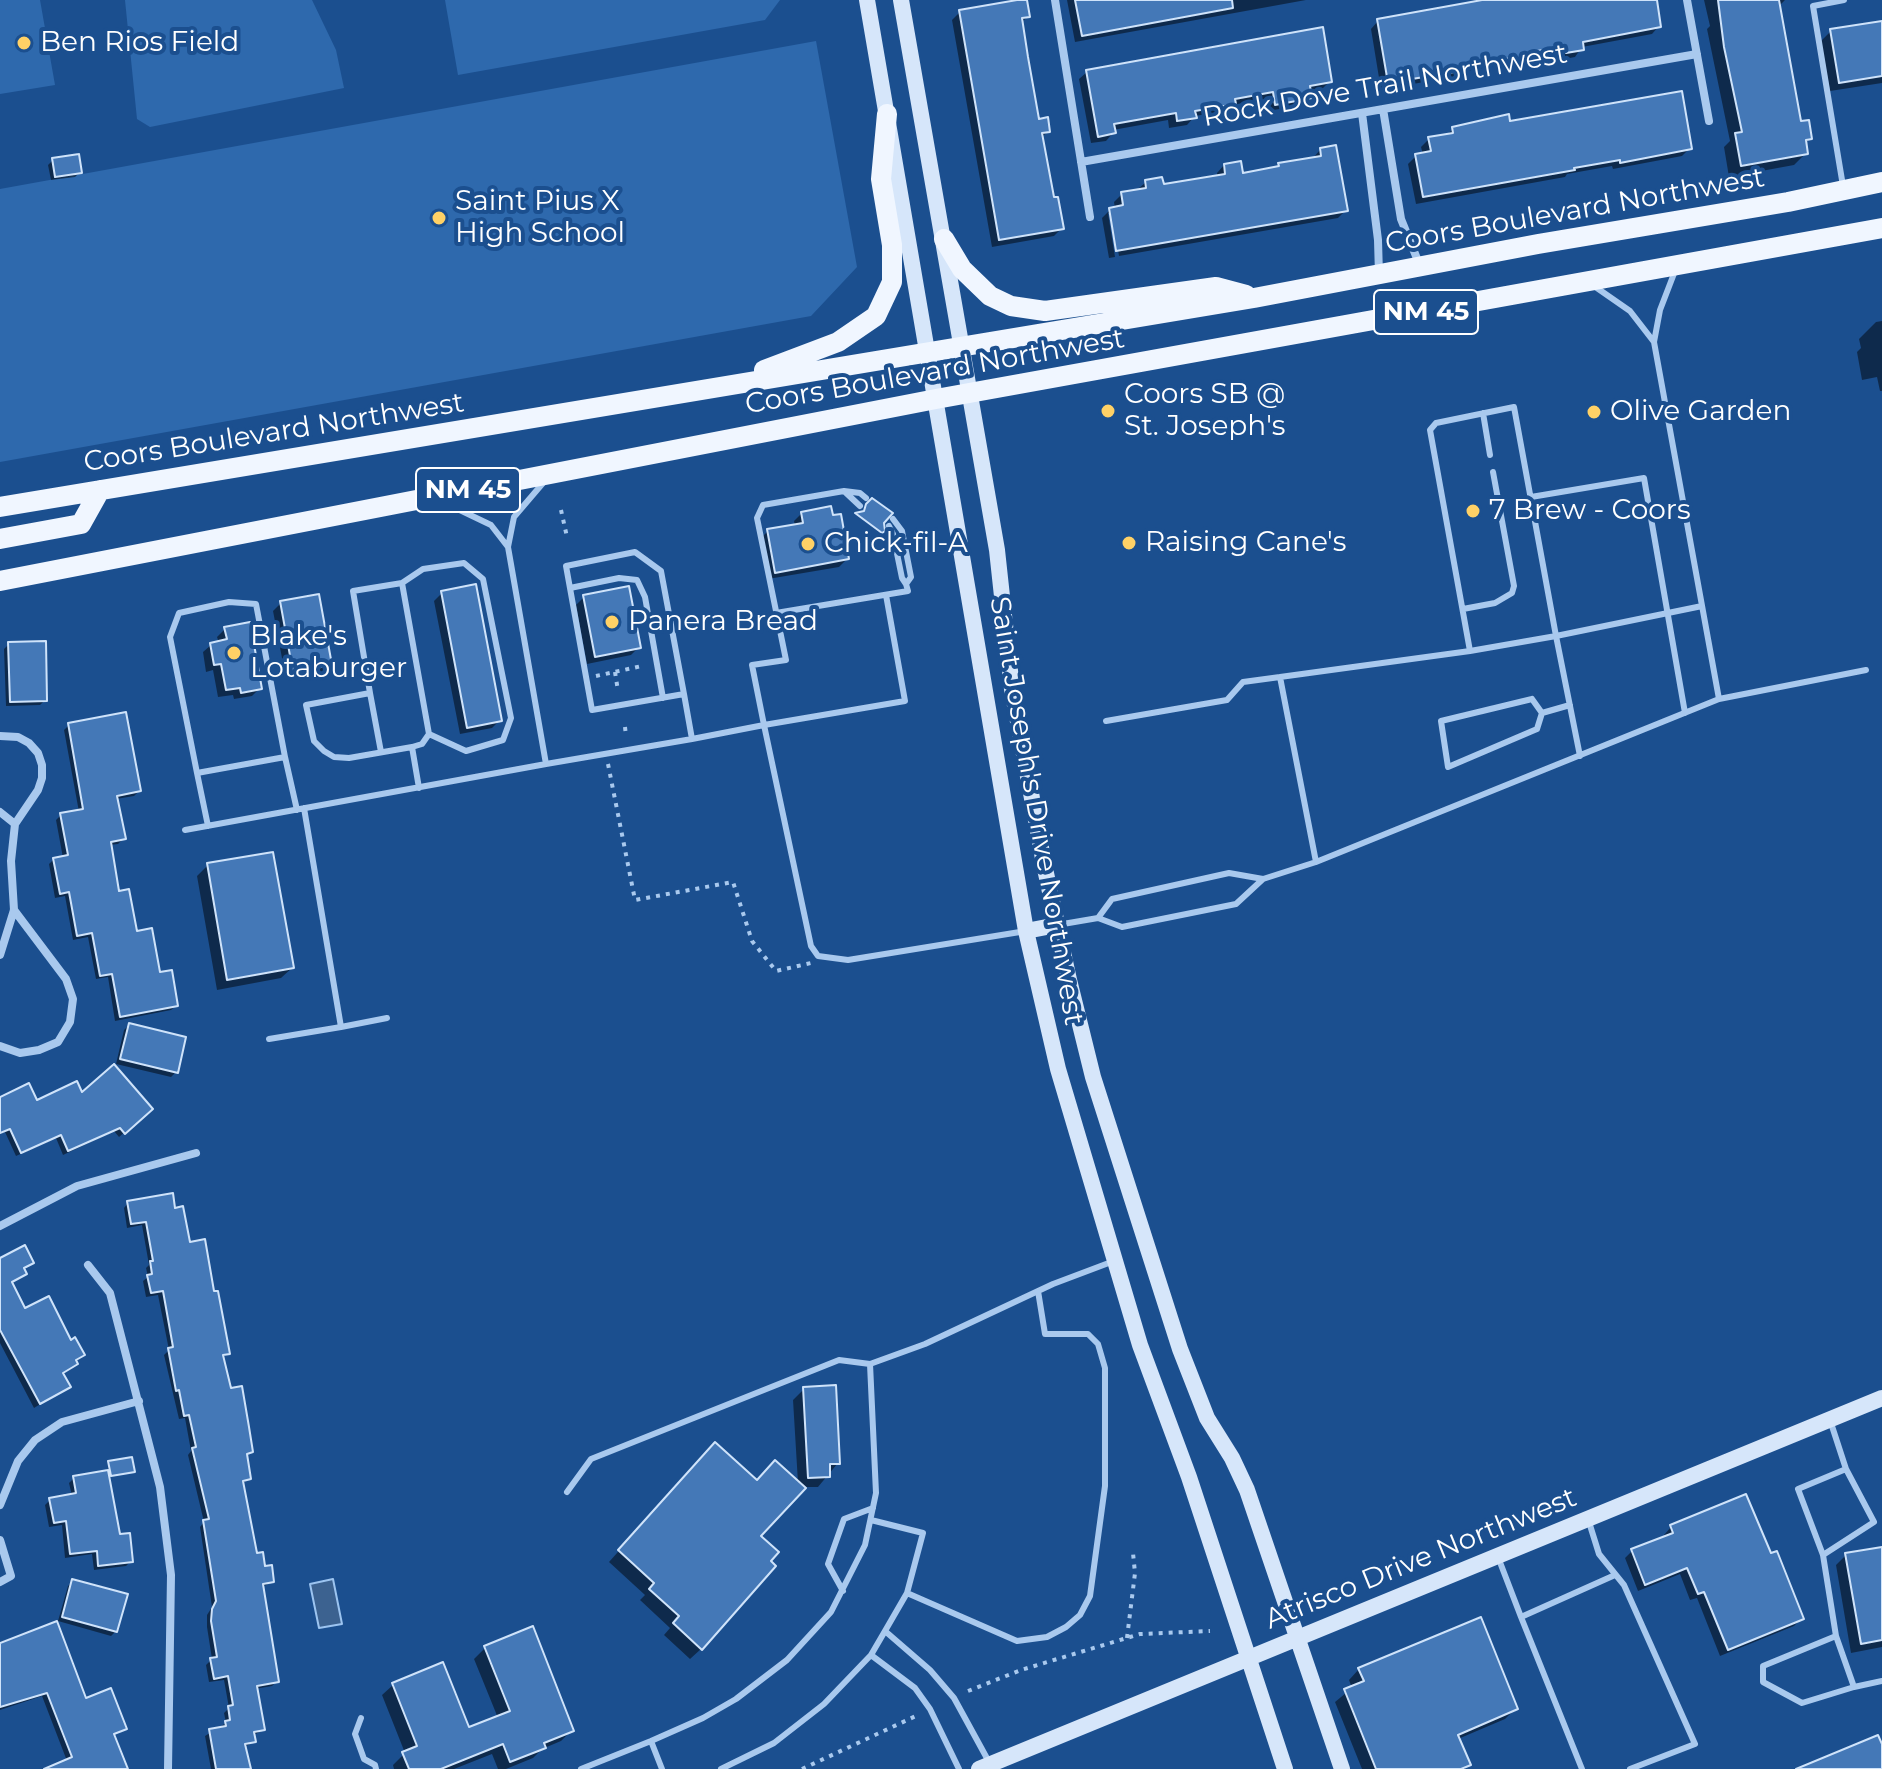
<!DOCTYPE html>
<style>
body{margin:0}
canvas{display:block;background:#1b4f8f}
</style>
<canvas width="1882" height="1769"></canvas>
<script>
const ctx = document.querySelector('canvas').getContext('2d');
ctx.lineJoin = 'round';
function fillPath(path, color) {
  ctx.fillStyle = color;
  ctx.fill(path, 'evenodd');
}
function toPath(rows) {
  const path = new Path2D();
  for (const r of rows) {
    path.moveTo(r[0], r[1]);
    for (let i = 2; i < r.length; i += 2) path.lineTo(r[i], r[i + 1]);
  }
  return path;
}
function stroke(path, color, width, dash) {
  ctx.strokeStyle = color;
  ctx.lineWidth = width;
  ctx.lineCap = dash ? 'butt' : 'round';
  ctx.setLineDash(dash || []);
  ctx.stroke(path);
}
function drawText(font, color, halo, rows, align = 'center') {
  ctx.font = font + ' Montserrat,sans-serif';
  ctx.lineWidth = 8;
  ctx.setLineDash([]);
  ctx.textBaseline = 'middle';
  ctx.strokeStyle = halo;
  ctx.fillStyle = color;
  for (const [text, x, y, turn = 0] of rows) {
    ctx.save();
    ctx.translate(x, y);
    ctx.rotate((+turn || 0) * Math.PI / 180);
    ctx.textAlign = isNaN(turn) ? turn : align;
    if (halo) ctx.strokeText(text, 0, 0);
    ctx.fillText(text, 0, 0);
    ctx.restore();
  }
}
const green = toPath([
 [0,0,40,0,55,85,0,94],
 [125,0,312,0,336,50,344,88,150,127,137,119],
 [445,0,780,0,765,20,458,75],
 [816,41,857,267,811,316,0,462,0,189]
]);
const water = toPath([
 [333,1579,342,1624,319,1628,310,1584,333,1579]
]);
const shadow = toPath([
 [1067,0,1306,0,1075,42],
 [1499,0,1655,0,1659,26,1652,34,1582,47,1575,57,1559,60,1558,53,1525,58,1518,67,1505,69,1504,64,1461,72,1456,76,1381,90,1371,29,1378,21],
 [1704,0,1785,0,1778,7,1800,124,1810,138,1805,144,1806,153,1794,165,1729,177,1724,147,1730,141,1707,29,1710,26],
 [960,12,1028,16,1021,23,1037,121,1048,131,1041,138,1052,200,1062,228,1054,236,992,247,952,20],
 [1882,23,1882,83,1830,91,1821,41,1831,31],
 [1087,72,1330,81,1322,89,1309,92,1310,97,1302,105,1268,111,1265,99,1232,105,1226,111,1195,116,1187,125,1169,128,1168,120,1113,130,1113,133,1106,141,1091,143,1079,79],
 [1453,129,1690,148,1682,156,1613,169,1612,166,1567,174,1565,177,1416,204,1408,164,1416,156,1423,155,1421,147,1429,139,1446,136],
 [1320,150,1346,210,1338,218,1119,256,1112,213,1108,213,1115,257,1109,258,1102,218,1110,210,1115,209,1114,202,1122,194,1138,189,1146,182,1162,186,1217,177,1217,173,1224,165,1242,175,1276,169,1279,165,1313,158],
 [53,160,80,172,75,177,51,180,48,165],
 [1882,321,1882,391,1880,391,1877,377,1862,380,1857,352,1861,348,1859,339,1876,322],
 [802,513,847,559,839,567,768,579,760,539,768,531,795,526,794,521],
 [442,593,500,720,492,728,460,734,434,601],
 [584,597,639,647,631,655,587,664,576,605],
 [281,603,330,664,322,672,286,679,273,611],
 [225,629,260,688,252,696,234,699,233,695,218,697,213,670,206,672,203,652,211,645,219,643,217,637],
 [9,644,45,700,40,705,6,706,4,649],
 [69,725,139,791,134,796,116,799,123,839,118,844,109,845,118,893,135,934,176,1006,171,1010,115,1021,108,977,96,979,88,937,73,940,65,896,55,898,49,864,54,859,63,858,56,820,61,815,79,812,64,730],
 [208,865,292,968,281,978,217,990,197,876],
 [129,1025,176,1072,171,1077,116,1064,124,1030],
 [81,1095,145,1114,119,1137,114,1131,63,1155,56,1138,16,1156,5,1132,0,1134,0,1099,36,1102],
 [128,1203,173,1210,212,1294,228,1353,222,1358,229,1390,251,1452,245,1457,249,1478,242,1484,255,1555,272,1582,262,1587,277,1681,272,1686,255,1689,263,1730,252,1736,254,1742,244,1747,249,1769,211,1769,205,1736,226,1723,224,1713,229,1708,224,1680,209,1682,206,1665,212,1659,207,1627,207,1615,212,1607,200,1527,204,1522,188,1455,191,1451,185,1418,179,1419,164,1355,169,1350,158,1295,146,1297,143,1281,148,1277,146,1268,149,1265,142,1225,127,1228,124,1208],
 [0,1260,32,1262,23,1270,25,1273,20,1278,11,1283,25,1310,70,1342,82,1355,74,1362,76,1364,71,1369,61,1374,68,1387,34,1408,0,1343],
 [804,1389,838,1463,818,1487,803,1487,759,1536,701,1649,690,1659,664,1635,670,1628,640,1600,645,1595,609,1562,704,1455,756,1482,798,1483,793,1400],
 [109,1463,133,1471,108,1477,118,1536,131,1561,126,1566,94,1570,92,1554,65,1558,62,1525,49,1527,45,1505,50,1500,72,1496,69,1483,74,1478,108,1472],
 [1671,1527,1769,1556,1802,1618,1794,1626,1720,1656,1697,1598,1690,1600,1680,1574,1638,1591,1625,1558,1632,1551,1665,1538,1664,1535],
 [1882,1549,1882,1647,1851,1653,1836,1565,1846,1555],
 [73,1581,116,1631,111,1636,58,1621,68,1586],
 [9,1639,85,1700,124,1728,112,1736,125,1769,51,1769,67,1761,42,1696,0,1710,0,1642],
 [485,1648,572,1730,561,1741,542,1749,533,1758,506,1769,498,1769,492,1754,454,1769,394,1769,393,1765,405,1753,382,1695,393,1685,467,1730,498,1718,474,1659],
 [1359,1669,1516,1708,1505,1719,1458,1739,1469,1764,1464,1769,1362,1769,1335,1702,1352,1688,1349,1680]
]);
const building = toPath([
 [1017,0,1027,0,1030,17,1022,18,1028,57,1039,119,1048,117,1050,132,1042,133,1054,197,1058,197,1064,229,999,240,959,10,1017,0],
 [1075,0,1232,0,1233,8,1082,36,1075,0],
 [1482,0,1657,0,1661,27,1583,42,1584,50,1566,53,1565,46,1526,53,1528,60,1512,63,1511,58,1465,66,1466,70,1388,83,1377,19,1482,0],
 [1718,0,1779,0,1801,121,1809,120,1812,139,1806,140,1808,154,1741,166,1735,133,1742,132,1724,47,1718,0],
 [1882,21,1882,76,1839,83,1830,29,1882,21],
 [1323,27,1332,82,1310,86,1312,98,1275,105,1273,92,1235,99,1236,104,1195,111,1197,118,1177,121,1176,113,1114,124,1116,133,1098,137,1086,70,1323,27],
 [1682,91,1692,149,1620,163,1620,160,1574,168,1575,170,1423,197,1415,154,1431,151,1428,137,1453,133,1452,127,1509,114,1510,121,1682,91],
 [1336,145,1348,211,1116,251,1109,208,1123,205,1121,192,1146,188,1145,180,1162,177,1164,184,1225,174,1224,164,1241,161,1243,173,1279,166,1278,163,1321,156,1320,148,1336,145],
 [79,154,82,173,55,177,52,158,79,154],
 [872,498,893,513,884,523,885,531,882,533,855,513,864,511,866,504,872,498],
 [831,506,833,515,841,514,849,559,775,573,767,529,803,523,801,512,831,506],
 [476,584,502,721,467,728,441,591,476,584],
 [629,586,641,648,595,657,583,595,629,586],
 [319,594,332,665,293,672,280,601,319,594],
 [250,622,262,689,241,693,240,688,226,690,221,664,214,665,210,643,227,639,224,627,250,622],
 [46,641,47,701,10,702,8,642,46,641],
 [126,712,141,791,117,796,126,839,111,842,119,891,129,889,137,931,152,928,160,972,172,970,178,1006,120,1017,112,974,100,976,92,933,77,936,69,892,60,894,53,858,68,855,60,813,83,809,68,723,126,712],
 [273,852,294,968,227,980,207,863,273,852],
 [129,1023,186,1037,178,1073,120,1059,129,1023],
 [114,1064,153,1109,125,1134,120,1128,68,1151,61,1135,21,1153,10,1129,0,1133,0,1097,29,1083,37,1100,77,1081,82,1092,114,1064],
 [173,1193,175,1208,183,1206,190,1242,205,1239,214,1291,218,1291,230,1354,223,1355,231,1388,242,1386,249,1427,253,1452,247,1454,251,1479,243,1481,257,1553,263,1552,265,1566,272,1565,274,1582,263,1584,279,1682,257,1686,265,1730,254,1732,256,1742,245,1744,251,1769,216,1769,209,1729,226,1726,225,1721,230,1720,228,1706,233,1705,228,1676,214,1679,210,1658,217,1657,211,1621,212,1609,216,1601,203,1520,209,1519,192,1448,196,1447,189,1415,184,1416,179,1390,176,1391,168,1348,173,1347,163,1291,151,1293,147,1275,152,1274,150,1261,153,1261,146,1222,131,1224,127,1201,173,1193],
 [25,1245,34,1263,24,1268,27,1274,12,1282,25,1308,49,1296,71,1340,75,1337,85,1355,76,1360,78,1364,63,1373,71,1387,40,1404,0,1330,0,1258,25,1245],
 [836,1385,840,1464,830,1464,830,1477,808,1478,803,1387,836,1385],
 [715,1442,757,1480,775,1460,806,1488,761,1536,779,1552,771,1561,776,1566,702,1650,673,1623,679,1616,649,1589,654,1583,618,1550,715,1442],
 [132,1457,135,1472,111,1476,108,1461,132,1457],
 [108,1470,120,1534,130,1533,133,1562,98,1566,97,1551,70,1554,66,1521,54,1523,49,1498,76,1493,73,1476,108,1470],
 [1746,1494,1771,1553,1777,1551,1804,1619,1728,1650,1704,1592,1698,1594,1687,1568,1645,1585,1631,1549,1673,1533,1670,1525,1746,1494],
 [1882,1547,1882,1640,1861,1644,1845,1553,1882,1547],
 [72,1579,128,1594,117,1632,62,1617,72,1579],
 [1481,1617,1518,1709,1458,1735,1471,1765,1461,1769,1376,1769,1344,1689,1364,1681,1358,1668,1481,1617],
 [57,1621,86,1698,111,1688,127,1729,114,1734,128,1769,44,1769,72,1757,47,1693,0,1707,0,1643,57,1621],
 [533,1626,574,1731,544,1743,546,1748,510,1762,503,1744,441,1769,409,1769,402,1752,417,1746,392,1683,443,1662,469,1727,510,1711,484,1646,533,1626],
 [1878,1735,1882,1744,1882,1769,1796,1769,1878,1735]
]);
const path = toPath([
 [561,510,567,537],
 [615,672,618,691],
 [596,676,642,666],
 [625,727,626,736],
 [608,764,635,900,733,882,752,941,776,971,811,963],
 [1127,1638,1135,1573,1133,1553],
 [968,1691,1021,1670,1140,1634,1210,1631],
 [802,1769,918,1715]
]);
const lane = toPath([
 [1843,186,1813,6,1844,0],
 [1594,286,1630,311,1654,342,1660,310,1675,271],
 [1483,413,1490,455],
 [844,491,860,493,866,498],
 [1531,497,1644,478,1685,713],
 [443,502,491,525,508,547,514,517,543,483],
 [860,506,844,491,763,505,757,518,786,660,752,665,764,725,905,701,886,595],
 [889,526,893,534,902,578,906,584],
 [508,547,546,764,692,739,684,694,661,571,635,552,566,566,592,710,684,694],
 [402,583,423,569,464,563,483,579,511,718,503,740,466,751,429,734],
 [570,588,619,578,637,580,645,597,663,698],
 [1463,609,1495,603,1512,593,1514,586,1493,472],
 [776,613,908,591,906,584,911,577,902,531,893,519],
 [1470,651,1430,430,1436,423,1514,407,1556,636,1470,651,1280,677,1316,862,1719,699,1654,342],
 [370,693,353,591,402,583,429,734,422,744,412,747],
 [1532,699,1542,713,1537,729,1448,767,1441,721,1532,699],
 [1719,699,1866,670],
 [1542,713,1570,705],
 [1106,721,1227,700,1243,682,1280,677],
 [692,739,764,725,811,946,818,956,848,960,1026,931],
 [381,752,370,693,306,705,314,741,324,751,334,757,349,758,412,747,419,788],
 [1580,756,1556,636,1702,606],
 [285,757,256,604,229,602,179,613,170,637,197,773,285,757,297,810],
 [197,773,208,826],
 [185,830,546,764],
 [1098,918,1112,899,1229,873,1263,879],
 [1057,925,1098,918,1122,927,1236,904,1263,879,1316,862],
 [341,1027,387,1018],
 [269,1039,341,1027,304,808],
 [1830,1420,1846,1469,1798,1489,1823,1555,1836,1636,1763,1666,1763,1682,1802,1703,1854,1687,1882,1681],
 [567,1492,591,1459,839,1360,870,1364,925,1344,1053,1284,1114,1261],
 [1589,1522,1599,1554,1624,1585,1695,1744,1630,1769],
 [1823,1555,1874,1522,1846,1469],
 [1498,1557,1521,1617,1615,1575],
 [843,1591,828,1564,844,1519,873,1508],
 [907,1593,1017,1641,1047,1637,1066,1627,1080,1615,1090,1596,1105,1486,1105,1368,1098,1344,1088,1334,1045,1334,1038,1291],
 [1521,1617,1582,1769],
 [885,1631,930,1670,954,1698,989,1762],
 [1836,1636,1854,1687],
 [871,1655,915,1688,930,1709,959,1769],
 [361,1718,355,1734,364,1759,375,1765,376,1769],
 [651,1741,662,1769],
 [581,1769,651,1741,703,1718,736,1699,787,1660,831,1612,865,1545,876,1493,870,1364],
 [721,1769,774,1743,824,1704,871,1655,885,1631,907,1593,923,1533,871,1520]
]);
const street = toPath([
 [1055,0,1090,217],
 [1687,0,1709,121],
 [1383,109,1401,219,1420,266],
 [1362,113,1378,240,1379,275],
 [1081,162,1697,54],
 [0,736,18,737,29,743,38,753,42,765,42,778,38,790,15,824,0,812],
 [0,955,14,910,11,861,15,824],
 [0,1046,20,1053,39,1050,58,1042,70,1022,73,999,66,979,14,910],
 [0,1226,77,1186,196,1153],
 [88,1265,110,1293,160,1487,171,1575,168,1769],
 [0,1505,18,1461,35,1440,62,1422,139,1401],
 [0,1540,11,1576,0,1582]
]);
const secondary = toPath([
 [867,0,1026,931,1058,1069,1140,1345,1189,1477,1285,1769],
 [901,0,997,550,1012,689,1044,864,1069,980,1093,1077,1180,1349,1207,1418,1232,1458,1247,1490,1342,1769],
 [1026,931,1057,925],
 [979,1769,1882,1398]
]);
const primary = toPath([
 [944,239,962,269,990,296,1011,306,1045,311,1216,287,1246,295],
 [764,370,838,342,876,316,892,282,892,245,881,179,887,114],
 [0,507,1254,298,1538,244,1788,202,1882,182],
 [0,539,81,524,100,490],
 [0,581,936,399,1882,228]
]);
const markers = [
 [24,43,8,"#ffd166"],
 [439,218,8,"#ffd166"],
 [1108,411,8,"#ffd166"],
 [1594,412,8,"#ffd166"],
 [1473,511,8,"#ffd166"],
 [1129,543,8,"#ffd166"],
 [808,544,8,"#ffd166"],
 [612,622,8,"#ffd166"],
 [234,653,8,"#ffd166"]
];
const shields = [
 [1426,312,104],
 [468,490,104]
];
const shieldNames = [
 ["NM 45",1426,312],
 ["NM 45",468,490]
];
const poiNames = [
 ["Ben Rios Field",40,43],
 ["Saint Pius X",455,202],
 ["High School",455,234],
 ["Coors SB @",1124,395],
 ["St. Joseph's",1124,427],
 ["Olive Garden",1610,412],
 ["7 Brew - Coors",1489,511],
 ["Raising Cane's",1145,543],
 ["Chick-fil-A",824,544],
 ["Panera Bread",628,622],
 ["Blake's",250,637],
 ["Lotaburger",250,669]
];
const streetNames = [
 ["Rock Dove Trail Northwest",1385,86,-10],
 ["Coors Boulevard Northwest",1575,211,-10],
 ["Coors Boulevard Northwest",935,372,-10],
 ["Coors Boulevard Northwest",274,433,-9],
 ["Saint Joseph's Drive Northwest",1036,811,80],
 ["Atrisco Drive Northwest",1421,1559,-22]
];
fillPath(green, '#2e69ad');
fillPath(water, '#3c6290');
stroke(water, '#9cc4f0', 2);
fillPath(shadow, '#0007');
fillPath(building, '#4478b7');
stroke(building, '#cfe3fa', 2);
stroke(path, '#a9c9ee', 4, [4, 6]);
stroke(lane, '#a9c9ee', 6);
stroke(street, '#a9c9ee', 8);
stroke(secondary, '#d6e6fa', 16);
stroke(primary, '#f0f6ff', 20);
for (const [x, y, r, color] of markers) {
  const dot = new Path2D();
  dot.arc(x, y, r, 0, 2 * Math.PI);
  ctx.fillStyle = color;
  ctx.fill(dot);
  stroke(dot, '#1b4f8f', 3);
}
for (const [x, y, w] of shields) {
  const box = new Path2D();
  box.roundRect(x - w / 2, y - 22, w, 44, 6);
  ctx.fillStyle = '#1b4f8f';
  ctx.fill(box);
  stroke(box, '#fff', 2);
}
drawText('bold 26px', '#fff', null, shieldNames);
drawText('28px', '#fff', '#1b4f8f', poiNames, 'left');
drawText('28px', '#fff', '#1b4f8f', streetNames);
</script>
